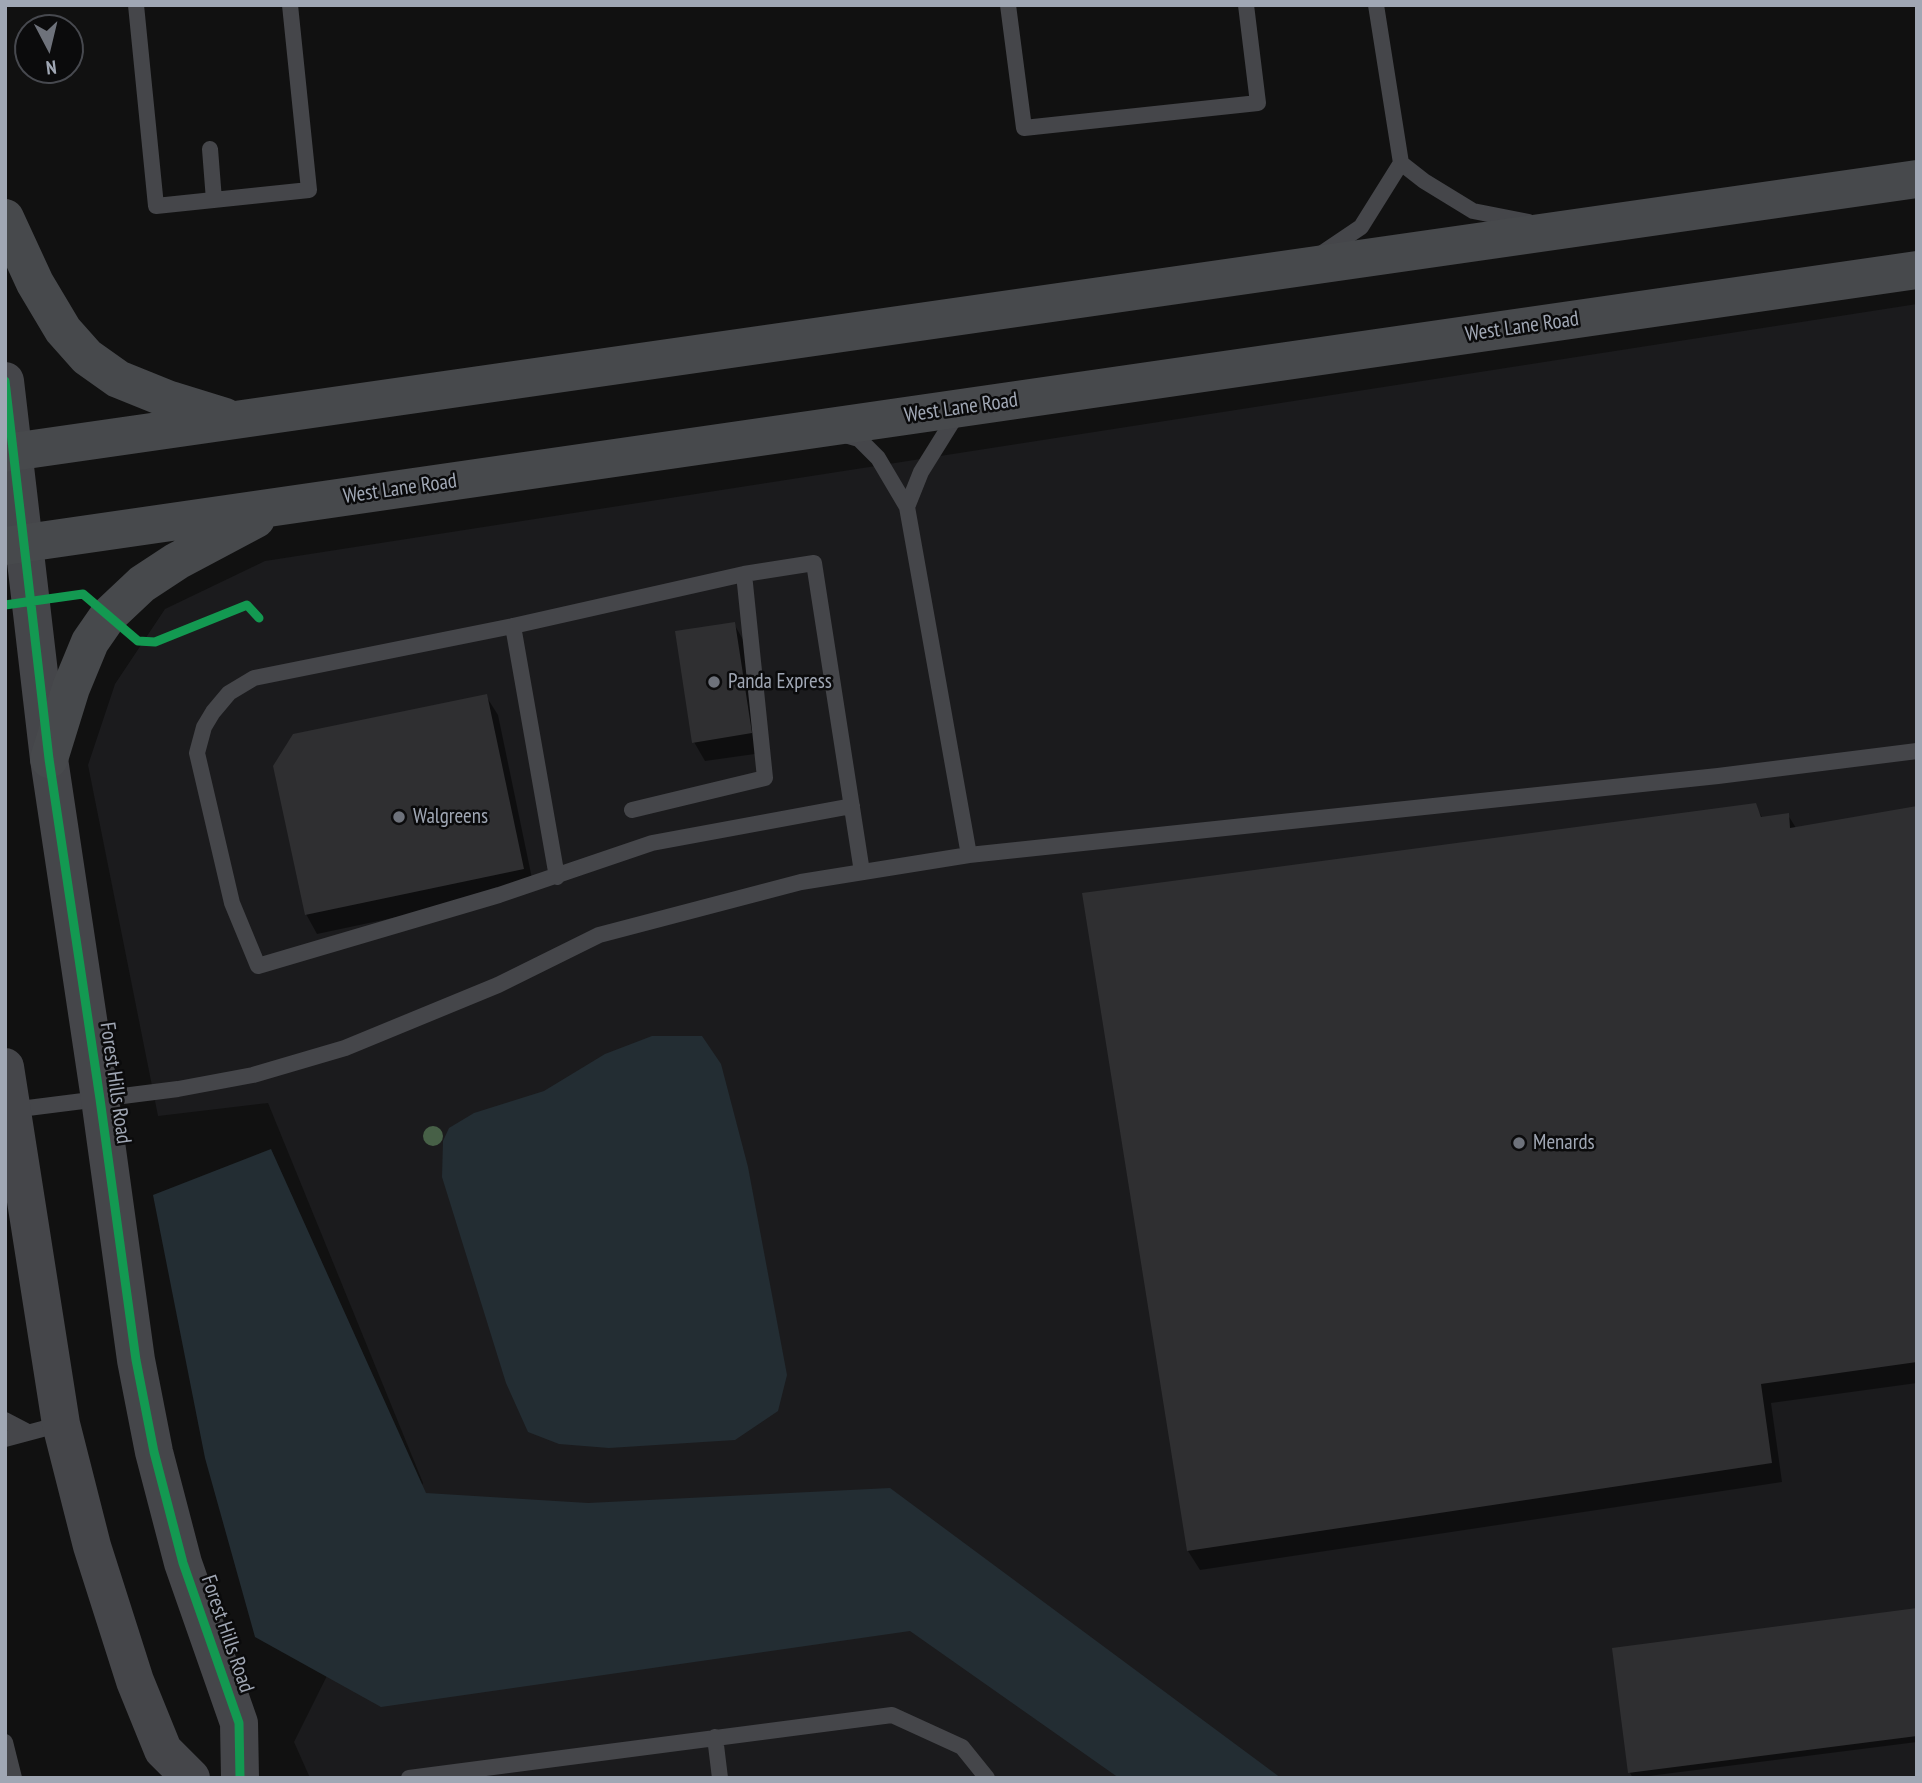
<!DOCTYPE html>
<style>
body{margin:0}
#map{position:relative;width:1922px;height:1783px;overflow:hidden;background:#111;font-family:"PT Sans Narrow",sans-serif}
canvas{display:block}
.frame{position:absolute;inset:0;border:7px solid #a0a7b4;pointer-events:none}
.north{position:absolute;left:14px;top:14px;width:70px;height:70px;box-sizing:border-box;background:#0b0b0c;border:2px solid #47494f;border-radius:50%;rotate:173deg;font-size:19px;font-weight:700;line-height:28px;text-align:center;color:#a0a7b4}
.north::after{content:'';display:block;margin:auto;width:24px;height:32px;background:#6e727b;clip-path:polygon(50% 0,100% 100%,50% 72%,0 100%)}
</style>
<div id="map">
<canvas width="1922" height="1783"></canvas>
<div class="frame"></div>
<div class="north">N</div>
</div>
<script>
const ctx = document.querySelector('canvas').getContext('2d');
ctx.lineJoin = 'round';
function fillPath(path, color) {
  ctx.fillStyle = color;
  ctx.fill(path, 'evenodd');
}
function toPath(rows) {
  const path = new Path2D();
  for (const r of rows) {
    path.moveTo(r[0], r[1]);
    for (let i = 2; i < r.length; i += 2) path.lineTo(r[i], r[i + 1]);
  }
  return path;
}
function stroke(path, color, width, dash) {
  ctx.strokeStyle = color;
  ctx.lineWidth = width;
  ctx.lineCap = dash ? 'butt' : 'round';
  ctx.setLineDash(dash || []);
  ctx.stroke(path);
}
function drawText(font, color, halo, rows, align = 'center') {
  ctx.font = font + ' "PT Sans Narrow",sans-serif';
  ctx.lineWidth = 5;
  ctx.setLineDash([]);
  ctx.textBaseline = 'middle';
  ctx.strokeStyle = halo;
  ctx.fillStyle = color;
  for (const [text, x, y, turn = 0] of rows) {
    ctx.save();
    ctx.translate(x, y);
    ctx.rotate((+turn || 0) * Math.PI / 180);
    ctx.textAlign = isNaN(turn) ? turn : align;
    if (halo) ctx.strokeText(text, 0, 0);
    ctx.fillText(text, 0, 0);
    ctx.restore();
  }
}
const built = toPath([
 [1917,304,1917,1778,310,1778,294,1742,423,1483,268,1103,158,1116,88,765,115,684,165,609,265,561]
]);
const water = toPath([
 [652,1036,702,1036,721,1064,748,1167,787,1375,778,1411,735,1440,609,1448,559,1444,528,1432,506,1383,442,1177,443,1141,449,1128,474,1113,544,1091,605,1054],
 [271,1149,426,1493,588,1503,890,1488,1281,1778,1119,1778,910,1631,381,1707,255,1637,205,1458,153,1195]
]);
const shadow = toPath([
 [734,624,745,643,762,753,705,761,694,742],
 [486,696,498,715,534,888,317,934,306,914],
 [1755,805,1763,819,1788,815,1796,828,1917,808,1917,1383,1771,1403,1782,1482,1200,1570,1188,1551],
 [1917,1610,1917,1742,1633,1778,1630,1773,1614,1649]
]);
const building = toPath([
 [735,622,752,733,692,743,675,631],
 [487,694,524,869,305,915,273,766,293,734],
 [1756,803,1761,817,1789,813,1790,828,1917,806,1917,1362,1761,1384,1772,1463,1187,1551,1082,893],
 [1917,1608,1917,1736,1628,1773,1612,1648]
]);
const service = toPath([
 [136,5,156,206,309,190,290,5],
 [1008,5,1024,128,1258,103,1246,5],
 [1376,5,1401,163],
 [210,149,214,200],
 [1321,254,1361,227,1401,163,1424,181,1473,211,1529,222],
 [845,435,859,439,878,458,907,507,969,855],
 [907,507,921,472,959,411],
 [513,626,557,877],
 [852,806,652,843,499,895,258,966,232,903,197,753,204,727,213,712,229,693,254,678,513,626,744,574,814,563,862,872],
 [632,810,765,778,744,574],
 [12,1110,178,1089,253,1075,345,1048,498,985,599,935,801,882,969,855,1718,776,1917,751],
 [5,1420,28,1432],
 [5,1439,61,1424],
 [715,1737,720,1778],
 [5,1742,14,1778],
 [409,1778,892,1715,962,1747,987,1778]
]);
const tertiary = toPath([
 [5,381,49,759,100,1099,136,1360,154,1452,183,1563,239,1723,240,1778],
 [5,1067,61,1424,92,1546,135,1681,163,1750,191,1778]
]);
const primary = toPath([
 [5,218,35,283,63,330,87,357,118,379,170,400,225,417],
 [5,453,1917,179],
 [5,546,1917,270],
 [49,759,71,688,90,642,108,616,142,584,177,561,256,519]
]);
const cycleway = toPath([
 [5,381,49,759,100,1099,136,1360,154,1452,183,1563,239,1723,240,1778],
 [5,605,83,594,138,641,155,642,247,605,259,618]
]);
const trees = [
 [433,1136]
];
const markers = [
 [714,682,7,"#6e727b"],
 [399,817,7,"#6e727b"],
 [1519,1143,7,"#6e727b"]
];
const streetNames = [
 ["West Lane Road",1522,327,-8],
 ["West Lane Road",961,408,-8],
 ["West Lane Road",400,489,-8],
 ["Forest Hills Road",115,1083,82],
 ["Forest Hills Road",227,1634,71]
];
const poiNames = [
 ["Panda Express",728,682],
 ["Walgreens",413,817],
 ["Menards",1533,1143]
];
fillPath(built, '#1b1b1d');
fillPath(water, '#232d33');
fillPath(shadow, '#0007');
fillPath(building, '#2f2f31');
stroke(service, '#45464a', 16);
stroke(tertiary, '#45464a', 38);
stroke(primary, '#47494c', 38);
stroke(cycleway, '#139951', 9);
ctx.fillStyle = '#476047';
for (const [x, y] of trees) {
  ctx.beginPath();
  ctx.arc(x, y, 10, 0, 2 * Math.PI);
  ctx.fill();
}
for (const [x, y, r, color] of markers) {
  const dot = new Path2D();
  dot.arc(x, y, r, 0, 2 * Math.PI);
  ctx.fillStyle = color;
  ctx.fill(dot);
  stroke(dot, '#0b0b0c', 2.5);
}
drawText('21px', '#a0a7b4', '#0b0b0c', streetNames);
drawText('21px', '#a0a7b4', '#0b0b0c', poiNames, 'left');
</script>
